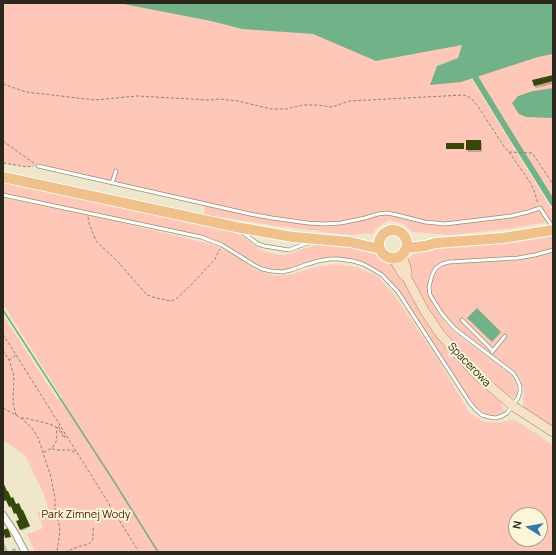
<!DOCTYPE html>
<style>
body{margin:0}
#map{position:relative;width:556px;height:555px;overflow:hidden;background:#eee7cc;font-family:Manrope,sans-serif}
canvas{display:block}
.frame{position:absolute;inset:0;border:4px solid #2a271d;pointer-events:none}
.north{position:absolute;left:508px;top:507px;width:40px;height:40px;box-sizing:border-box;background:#fbf5d9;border:1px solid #a7a38e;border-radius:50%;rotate:281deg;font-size:11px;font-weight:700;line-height:16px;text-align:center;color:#2a271d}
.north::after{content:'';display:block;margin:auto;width:14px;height:18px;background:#3379ae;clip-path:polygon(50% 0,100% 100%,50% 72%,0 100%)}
</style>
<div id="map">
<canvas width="556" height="555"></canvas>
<div class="frame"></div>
<div class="north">N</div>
</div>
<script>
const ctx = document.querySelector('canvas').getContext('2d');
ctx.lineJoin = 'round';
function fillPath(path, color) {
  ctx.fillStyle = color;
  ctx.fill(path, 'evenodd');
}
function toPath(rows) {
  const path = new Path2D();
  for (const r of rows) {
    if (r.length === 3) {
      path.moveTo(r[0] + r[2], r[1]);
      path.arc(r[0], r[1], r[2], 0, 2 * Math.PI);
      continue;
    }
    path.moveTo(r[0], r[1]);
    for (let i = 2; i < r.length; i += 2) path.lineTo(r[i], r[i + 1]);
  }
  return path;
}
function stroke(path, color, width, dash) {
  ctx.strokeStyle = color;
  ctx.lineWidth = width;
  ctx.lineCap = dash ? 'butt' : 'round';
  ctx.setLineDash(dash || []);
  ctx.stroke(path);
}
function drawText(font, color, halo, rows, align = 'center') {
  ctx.font = font + ' Manrope,sans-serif';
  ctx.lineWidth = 4;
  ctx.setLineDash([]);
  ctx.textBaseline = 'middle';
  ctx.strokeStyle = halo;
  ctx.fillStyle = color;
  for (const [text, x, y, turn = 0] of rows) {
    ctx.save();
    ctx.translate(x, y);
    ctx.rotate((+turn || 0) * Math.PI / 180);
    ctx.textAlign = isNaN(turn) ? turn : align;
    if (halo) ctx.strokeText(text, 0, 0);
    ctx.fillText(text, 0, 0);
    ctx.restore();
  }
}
const green = toPath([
 [3,3,118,3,211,21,242,29,314,34,376,61,462,45,458,58,437,66,461,82,471,78,549,205,553,210,553,221,514,228,451,235,413,232,402,223,389,220,378,227,373,233,349,235,278,226,212,216,204,214,205,204,38,166,27,167,3,163],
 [553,54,553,88,533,91,518,96,512,103,553,118,553,197,477,76,538,57],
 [3,182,230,230,242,236,261,250,266,252,279,255,285,255,315,245,324,244,361,247,375,251,383,257,393,263,468,371,501,402,503,407,504,411,503,413,497,415,487,414,480,411,475,406,395,287,387,277,380,271,370,266,361,262,359,260,336,257,285,270,275,270,261,266,224,244,203,236,3,193],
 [3,198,85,214,194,240,214,245,233,254,254,269,275,276,293,274,314,267,335,264,357,267,377,276,393,293,438,359,469,412,484,422,500,422,510,420,517,421,553,445,553,552,35,552,27,534,43,528,37,512,49,511,43,492,25,455,3,440,3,315,57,399,63,399,3,304],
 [516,515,540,515,540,539,516,539],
 [553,236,553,248,551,250,534,254,523,256,447,260,439,264,432,271,428,278,427,287,429,297,434,307,445,323,454,332,510,374,515,382,517,389,517,395,514,398,511,399,483,376,451,342,430,313,413,283,408,263,409,259,416,251,426,248,488,244],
 [553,253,553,427,529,413,524,407,523,404,524,389,520,377,509,367,468,337,455,327,445,315,436,301,432,292,432,279,436,272,441,267,449,264,524,259]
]);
const water = toPath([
 [118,3,553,3,553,54,538,57,461,82,430,85,437,66,458,58,462,45,376,61,313,34,242,29,211,21],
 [553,88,553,118,526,117,519,114,512,103,518,96,533,91],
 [477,308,501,332,492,342,467,318]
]);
const shadow = toPath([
 [553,76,553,84,536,88,534,85],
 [480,141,482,143,482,152,468,152,467,150],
 [3,486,16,505,21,512,23,511,30,527,22,531,18,522,20,521,17,514,16,514,12,507,10,508,7,501,5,502,3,497],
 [3,540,8,552,3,552],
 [15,548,17,552,13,552,12,549]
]);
const stream = toPath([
 [3,310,115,483,158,552]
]);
const canal = toPath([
 [472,70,475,77,508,131,553,203]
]);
const building = toPath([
 [553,75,553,81,534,86,532,80],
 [466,140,481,140,481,150,466,150],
 [446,143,464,143,464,149,446,149],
 [3,482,7,491,8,491,11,498,13,497,16,504,19,503,22,510,23,510,30,526,20,530,16,521,19,520,16,513,14,514,11,506,9,507,6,500,4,501,3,499],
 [8,528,11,537,5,538,3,530]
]);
const path = toPath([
 [3,84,26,92,95,100,137,96,209,100,219,99,238,101,271,109,286,109,303,105,318,105,332,107,349,101,464,95,471,98,477,105,505,148,509,152,530,182,534,190,538,204],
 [3,141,35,164],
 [509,152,532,153,553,184],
 [3,163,27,167,33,166],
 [88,217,89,223,96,241,119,263,147,295,156,298,171,301,176,299,191,285,215,259,220,249],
 [3,334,139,552],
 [3,350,9,360,12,369,14,376,13,403,16,415],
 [9,360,16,355],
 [3,408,21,418,31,427,34,431,39,440,51,477,55,499,55,509,59,524,60,531,57,552],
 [21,418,25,418,46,423,52,425,56,427,57,436,56,442,53,447,43,453],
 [56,428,57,427,64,438,65,437,58,426,60,425],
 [52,449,59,450,69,450,76,452],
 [65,552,77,547,89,544,91,542,93,539,93,530,94,527]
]);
const lane = toPath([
 [38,166,250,214,272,218,308,223,324,224,341,223,365,218,378,214,387,213,397,215,425,222,445,224,511,216,528,212,540,208,553,228],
 [112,183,116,171],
 [3,195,201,237,222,245,254,265,262,269,271,271,282,272,291,270,305,265,318,261,330,259,339,259,353,261,363,264,374,270,382,275,398,292,470,403,476,410,482,415,489,417,496,418,502,416,507,413,518,398,520,392,520,386,517,379,513,373,454,328,442,314,430,295,429,287,432,275,436,268,442,264,449,262,518,258,535,255,553,250],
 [242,232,258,244,264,246,289,250,310,242],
 [462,320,493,351],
 [492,352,505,336]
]);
const street = toPath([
 [3,515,15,533,25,552]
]);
const secondary = toPath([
 [402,255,407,271,407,277],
 [393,258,402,273,407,278,424,310,440,334,476,374,513,406,553,432]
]);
const primary = toPath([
 [3,177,236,227,293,237,350,242,380,249],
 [393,244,14],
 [407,248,425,246,436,243,503,238,553,230]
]);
const streetNames = [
 ["Spacerowa",469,365,46]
];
const parkNames = [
 ["Park Zimnej Wody",86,515]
];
fillPath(green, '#fec7b7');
fillPath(water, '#72b289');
fillPath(shadow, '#0003');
stroke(stream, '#72b289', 1.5);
stroke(canal, '#72b289', 6);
fillPath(building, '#354907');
stroke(lane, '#969076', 4.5);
stroke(street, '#969076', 8);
stroke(secondary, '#969076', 10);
stroke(primary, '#fff', 12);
stroke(path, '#8a8573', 1, [3, 2]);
stroke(lane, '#fff', 3);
stroke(street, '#fff', 6);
stroke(secondary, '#f8e0c4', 9);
stroke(primary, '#f0c189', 10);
drawText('11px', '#2a271d', '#fbf5d9', streetNames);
drawText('11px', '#521402', '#fbf5d9', parkNames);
</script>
